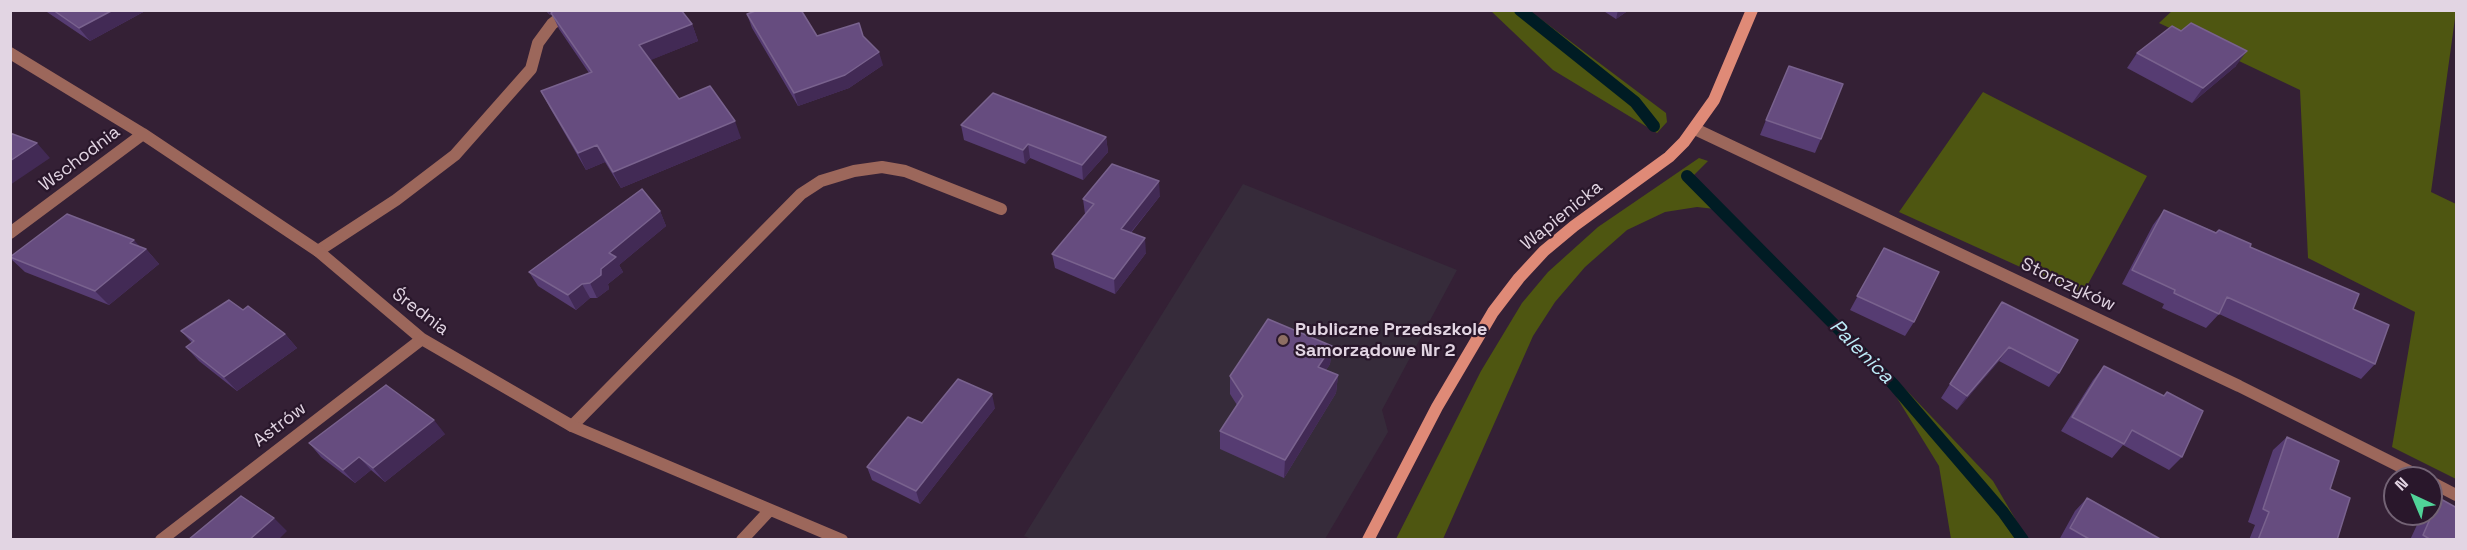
<!DOCTYPE html>
<meta charset="utf-8">
<style>
body{margin:0}
#map{position:relative;width:2467px;height:550px;overflow:hidden;background:#342035;font-family:"Space Grotesk",sans-serif}
canvas{display:block}
.frame{position:absolute;inset:0;border:12px solid #e2d5e3;pointer-events:none}
.north{position:absolute;left:2383px;top:466px;width:60px;height:60px;box-sizing:border-box;background:#29172b;border:2px solid #736375;border-radius:50%;rotate:316deg;font-size:16px;font-weight:700;line-height:24px;text-align:center;color:#e2d5e3}
.north::after{content:'';display:block;margin:auto;width:21px;height:27px;background:#50d398;clip-path:polygon(50% 0,100% 100%,50% 72%,0 100%)}
</style>
<div id="map">
<canvas width="2467" height="550"></canvas>
<div class="frame"></div>
<div class="north">N</div>
</div>
<script>
const ctx = document.querySelector('canvas').getContext('2d');
ctx.lineJoin = 'round';
function fillPath(path, color) {
  ctx.fillStyle = color;
  ctx.fill(path, 'evenodd');
}
function toPath(rows) {
  const path = new Path2D();
  for (const r of rows) {
    path.moveTo(r[0], r[1]);
    for (let i = 2; i < r.length; i += 2) path.lineTo(r[i], r[i + 1]);
  }
  return path;
}
function stroke(path, color, width, dash) {
  ctx.strokeStyle = color;
  ctx.lineWidth = width;
  ctx.lineCap = dash ? 'butt' : 'round';
  ctx.setLineDash(dash || []);
  ctx.stroke(path);
}
function drawText(font, color, halo, rows, align = 'center') {
  ctx.font = font + ' "Space Grotesk",sans-serif';
  ctx.lineWidth = 4.5;
  ctx.setLineDash([]);
  ctx.textBaseline = 'middle';
  ctx.strokeStyle = halo;
  ctx.fillStyle = color;
  for (const [text, x, y, turn = 0] of rows) {
    ctx.save();
    ctx.translate(x, y);
    ctx.rotate((+turn || 0) * Math.PI / 180);
    ctx.textAlign = isNaN(turn) ? turn : align;
    if (halo) ctx.strokeText(text, 0, 0);
    ctx.fillText(text, 0, 0);
    ctx.restore();
  }
}
const education = toPath([
 [1243,184,1457,270,1382,410,1388,432,1325,539,1034,540,1024,536]
]);
const green = toPath([
 [2173,10,2456,11,2431,192,2456,204,2456,479,2392,447,2415,312,2308,258,2300,90,2159,23],
 [1491,11,1530,11,1666,113,1667,122,1657,133,1553,70],
 [1983,92,2147,176,2082,295,1899,212],
 [1699,158,1708,161,1688,181,1715,209,1697,207,1665,212,1627,230,1585,267,1555,302,1533,336,1443,539,1396,539,1481,371,1522,303,1548,272,1598,227],
 [1822,307,1910,394,1993,481,2027,539,1951,539,1939,466,1889,385,1814,310]
]);
const stream = toPath([
 [1520,10,1635,102,1654,126],
 [1687,176,1893,384,2003,512,2023,540]
]);
const lane = toPath([
 [318,251,396,200,455,155,531,69,538,43,552,24,570,10],
 [572,426,801,194,821,181,854,171,882,167,905,171,1001,209]
]);
const street = toPath([
 [10,53,143,134,318,251,422,339,572,426,842,540],
 [1695,129,2239,386,2423,478],
 [10,233,143,134],
 [2431,482,2456,495],
 [161,540,422,339],
 [742,540,769,511]
]);
const secondary = toPath([
 [1368,540,1437,407,1493,312,1519,278,1544,251,1574,226,1669,157,1684,142,1714,100,1752,10]
]);
const wall = toPath([
 [44,10,147,10,90,41],
 [545,10,681,10,692,24,698,41,650,60,679,99,741,138,621,188,605,162,586,170,550,108,541,91,589,73,559,29,552,14,550,15],
 [1602,10,1629,10,1616,19],
 [747,14,817,36,883,65,849,88,798,106,752,28],
 [2137,53,2236,66,2192,103,2127,68],
 [1766,120,1821,139,1815,153,1760,135],
 [961,125,1106,137,1108,152,1083,180,1030,158,1025,164,964,140],
 [1160,196,1131,233,1146,253,1115,294,1055,268,1052,254,1085,214,1083,199],
 [2164,210,2250,247,2353,309,2375,364,2361,379,2219,314,2206,328,2162,308,2164,304,2122,284,2153,225],
 [660,211,666,226,619,265,623,272,608,284,609,289,597,298,590,298,576,310,538,286,529,272],
 [140,247,146,249,159,264,109,305,25,272,10,258],
 [1884,248,1914,322,1905,336,1850,310],
 [2002,302,2059,373,2049,387,1999,361,1957,410,1941,398],
 [243,310,285,334,297,348,237,391,199,361,186,347,192,343,181,331],
 [1332,346,1330,364,1326,370,1338,375,1336,393,1284,478,1220,449,1220,431,1237,405,1230,394,1230,376],
 [2104,366,2182,457,2169,470,2123,445,2112,458,2061,431,2093,380],
 [995,408,920,504,872,480,867,467,922,423],
 [445,434,385,482,371,470,355,483,321,457,309,443],
 [2287,437,2330,489,2337,540,2249,540,2255,525,2248,522,2273,450],
 [2087,498,2162,540,2059,540,2075,511],
 [2439,498,2457,540,2410,540,2422,514,2431,514,2431,505]
]);
const shadedWall = toPath([
 [113,10,147,10,90,41,79,28],
 [547,10,556,10,550,15],
 [1618,10,1629,10,1616,19],
 [692,24,698,41,646,62,639,45],
 [2247,51,2236,66,2192,103,2203,88],
 [879,52,883,65,849,88,798,106,794,93],
 [735,121,741,138,621,188,613,172],
 [1106,137,1108,152,1083,180,1082,165],
 [37,143,50,158,10,185,10,161],
 [1028,144,1030,158,1025,164,1023,150],
 [597,145,605,162,586,170,578,153],
 [1159,181,1160,196,1122,243,1121,229],
 [660,211,666,226,619,265,623,272,608,284,609,289,597,298,590,283,601,269,609,253],
 [1145,238,1146,253,1115,294,1114,279],
 [134,240,144,251,146,249,159,264,109,305,95,291,130,243],
 [582,284,590,298,576,310,568,295],
 [285,334,297,348,237,391,224,377],
 [1332,346,1330,364,1317,385,1318,367],
 [2009,347,1999,361,1957,410,1967,396],
 [1338,375,1336,393,1284,478,1285,460],
 [992,394,995,408,920,504,916,491],
 [434,420,445,434,385,482,373,468],
 [359,457,371,470,355,483,343,470],
 [274,518,287,531,278,540,249,540]
]);
const building = toPath([
 [53,10,113,10,79,28,53,10],
 [554,10,681,10,692,24,639,45,679,99,710,86,735,121,613,172,597,145,578,153,541,91,592,72,551,13,554,10],
 [758,10,801,10,817,36,859,23,863,36,879,52,845,75,794,93,747,14,758,10],
 [2191,23,2247,51,2203,88,2137,53,2172,26,2181,31,2191,23],
 [1789,66,1843,84,1821,139,1766,120,1789,66],
 [993,93,1106,137,1082,165,1028,144,1023,150,961,125,993,93],
 [10,133,37,143,10,161,10,133],
 [1112,164,1159,181,1121,229,1145,238,1114,279,1052,254,1094,204,1083,199,1112,164],
 [642,189,660,211,609,253,616,257,601,269,601,275,590,283,582,284,568,295,529,272,642,189],
 [2164,210,2216,233,2219,230,2251,244,2250,247,2359,294,2353,309,2389,325,2375,364,2227,297,2219,314,2174,293,2175,290,2132,270,2164,210],
 [67,214,134,240,130,243,146,249,95,291,10,257,67,214],
 [1884,248,1939,272,1914,322,1857,296,1884,248],
 [229,300,243,310,248,306,285,334,224,377,186,347,194,341,181,331,229,300],
 [2002,302,2078,340,2059,373,2009,347,1967,396,1950,384,2002,302],
 [1268,319,1332,346,1318,367,1338,375,1285,460,1220,431,1243,396,1230,376,1268,319],
 [2104,366,2164,396,2167,392,2203,411,2182,457,2132,430,2124,444,2072,417,2104,366],
 [958,379,992,394,916,491,867,467,908,417,922,423,958,379],
 [386,385,434,420,373,468,359,457,343,470,309,443,386,385],
 [2287,437,2339,461,2330,489,2350,498,2337,540,2258,540,2269,512,2263,509,2287,437],
 [241,496,274,518,249,540,188,540,241,496],
 [2087,498,2162,540,2091,540,2070,528,2087,498],
 [2439,498,2457,508,2457,540,2431,540,2423,535,2439,498]
]);
const markers = [
 [1283,340,6,"#8d6e63"]
];
const streetNames = [
 ["Wschodnia",80,159,-37],
 ["Wapienicka",1562,216,-39],
 ["Storczyków",2068,285,25],
 ["Średnia",420,312,37],
 ["Astrów",280,425,-37]
];
const poiNames = [
 ["Publiczne Przedszkole",1295,330],
 ["Samorządowe Nr 2",1295,351]
];
const waterNames = [
 ["Palenica",1861,352,45]
];
fillPath(education, '#362b3a');
fillPath(green, '#4e5611');
stroke(stream, '#001c24', 12);
stroke(lane, '#9c675b', 12);
stroke(street, '#9c675b', 12);
stroke(secondary, '#df8a77', 12);
fillPath(wall, '#563c72');
fillPath(shadedWall, '#422a55');
fillPath(building, '#664c7f');
stroke(building, '#79628e', 1.5);
for (const [x, y, r, color] of markers) {
  const dot = new Path2D();
  dot.arc(x, y, r, 0, 2 * Math.PI);
  ctx.fillStyle = color;
  ctx.fill(dot);
  stroke(dot, '#29172b', 2);
}
drawText('18px', '#e2d5e3', '#29172b', streetNames);
drawText('bold 18px', '#e2d5e3', '#29172b', poiNames, 'left');
drawText('italic 20px', '#bdecf9', '#29172b', waterNames);
</script>
